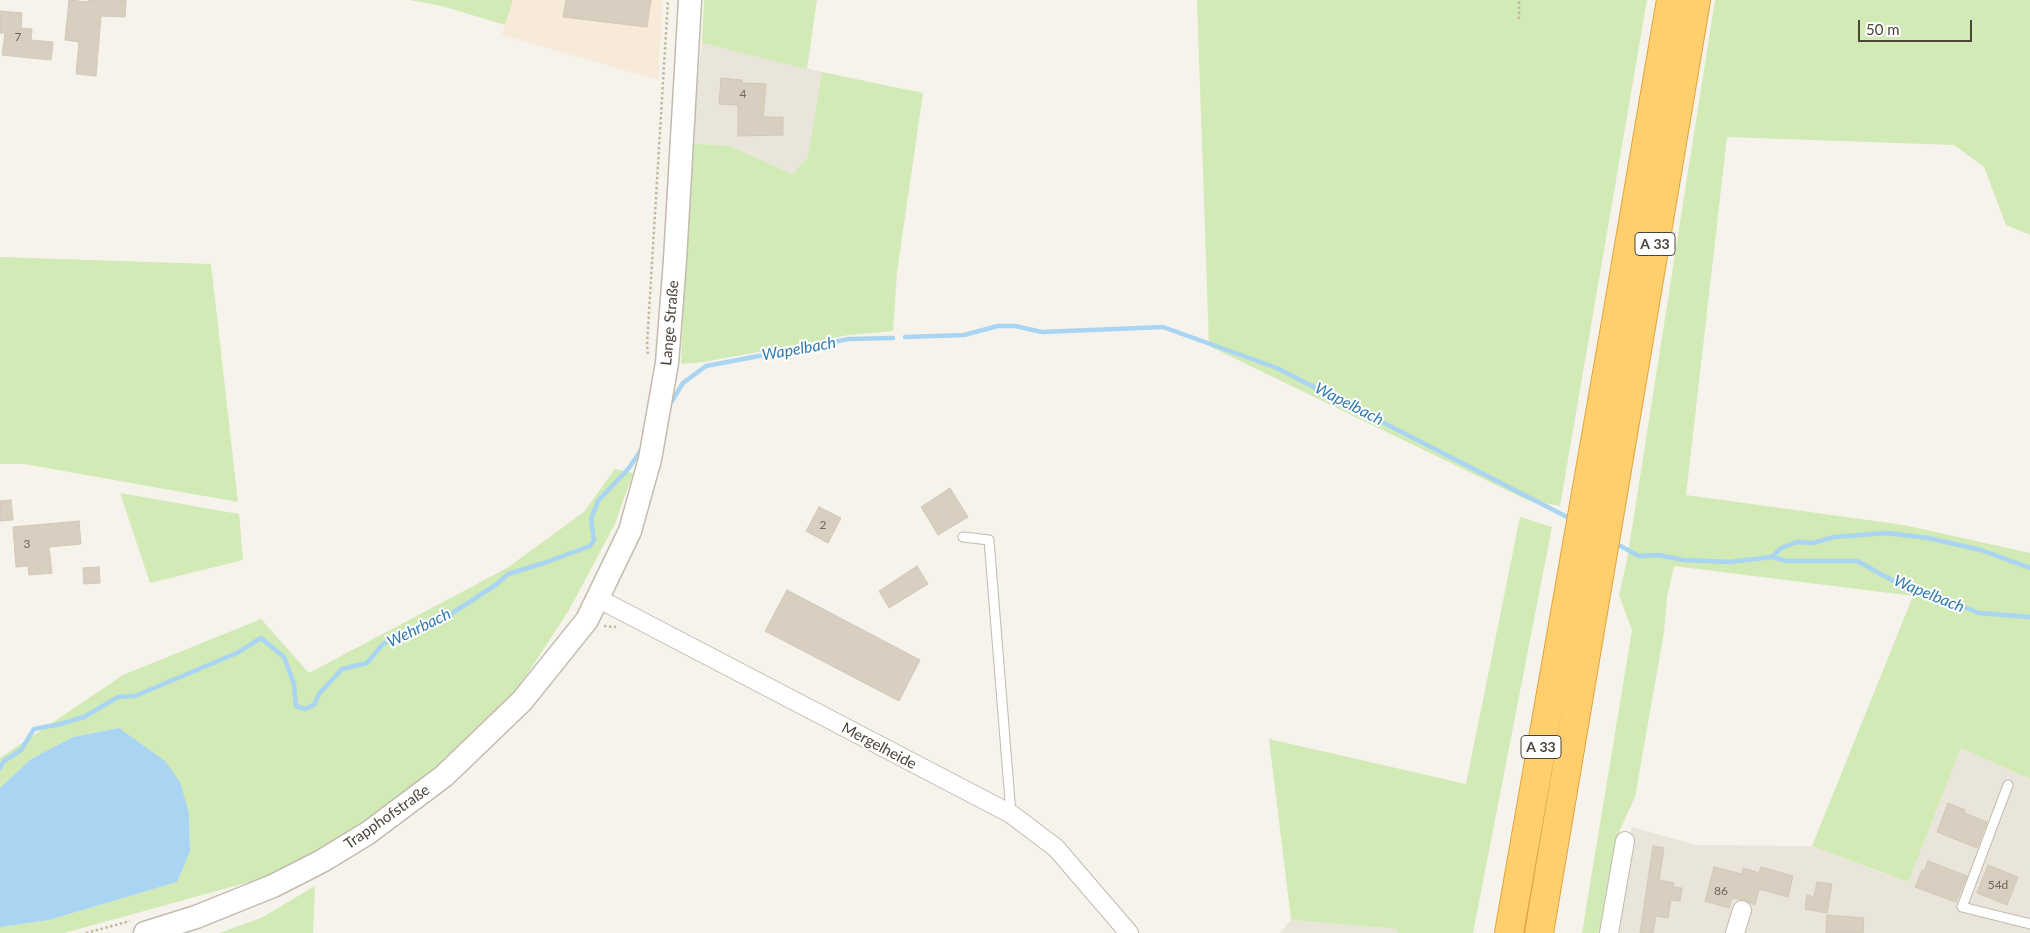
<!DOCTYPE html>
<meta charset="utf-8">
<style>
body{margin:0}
#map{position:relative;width:2030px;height:933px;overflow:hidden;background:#f6f3ec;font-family:Lato,sans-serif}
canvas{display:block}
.scale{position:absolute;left:1858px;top:20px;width:114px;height:22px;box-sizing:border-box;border:2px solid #4b4439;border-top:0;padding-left:6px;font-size:15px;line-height:18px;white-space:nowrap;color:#4b4439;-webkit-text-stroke:4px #fff;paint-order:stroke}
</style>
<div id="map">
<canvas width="2030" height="933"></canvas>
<div class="scale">50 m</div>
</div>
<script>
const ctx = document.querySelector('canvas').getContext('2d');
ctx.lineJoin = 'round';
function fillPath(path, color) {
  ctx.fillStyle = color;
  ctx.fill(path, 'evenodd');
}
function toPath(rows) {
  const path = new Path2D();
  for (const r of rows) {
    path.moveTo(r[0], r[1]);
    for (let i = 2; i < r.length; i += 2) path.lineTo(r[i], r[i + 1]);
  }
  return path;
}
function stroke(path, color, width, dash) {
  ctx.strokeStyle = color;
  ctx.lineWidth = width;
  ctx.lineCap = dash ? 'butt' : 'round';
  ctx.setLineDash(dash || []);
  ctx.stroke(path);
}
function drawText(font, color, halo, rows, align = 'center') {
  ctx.font = font + ' Lato,sans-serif';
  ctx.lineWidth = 4;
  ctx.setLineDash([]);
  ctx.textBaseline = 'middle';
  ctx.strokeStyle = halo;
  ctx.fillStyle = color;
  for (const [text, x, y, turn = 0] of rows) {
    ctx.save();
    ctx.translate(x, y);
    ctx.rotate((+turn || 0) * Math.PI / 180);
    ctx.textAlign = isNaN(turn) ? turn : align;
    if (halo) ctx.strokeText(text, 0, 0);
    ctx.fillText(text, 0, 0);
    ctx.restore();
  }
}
const residential = toPath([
 [702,43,822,72,808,157,792,174,730,146,689,143],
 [1961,748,2030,779,2030,933,1613,933,1632,827,1696,845,1812,846,1907,882],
 [1291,920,1397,929,1398,933,1280,933]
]);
const commercial = toPath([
 [513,0,663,0,658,80,502,35]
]);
const green = toPath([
 [410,0,513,0,505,25,442,6],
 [704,0,817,0,807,69,702,43],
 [1197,0,1647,0,1560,506,1527,500,1209,346],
 [1715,0,2030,0,2030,235,2006,225,1984,167,1954,145,1727,137,1686,495,1904,525,2030,553,2030,779,1961,748,1908,882,1812,846,1913,596,1674,566,1667,597,1664,632,1635,797,1619,832,1603,933,1582,933,1632,630,1619,595,1627,560],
 [822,72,923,93,897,272,893,331,849,335,704,362,681,364,689,143,730,146,792,174,808,157],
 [0,257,211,264,238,502,24,464,0,464],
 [615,469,633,473,615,524,569,610,515,693,438,768,362,826,317,853,264,878,64,933,0,933,0,927,49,920,177,882,190,852,189,813,119,728,73,737,31,759,0,788,0,758,123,675,261,619,309,673,507,568,584,512],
 [120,493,239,514,243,560,150,583],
 [1520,517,1552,527,1473,933,1398,933,1397,929,1291,920,1269,739,1466,784],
 [315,886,313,933,219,933,261,918]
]);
const water = toPath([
 [119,728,165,761,180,782,189,813,190,852,177,882,49,920,0,927,0,788,31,759,73,737]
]);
const stream = toPath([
 [905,337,964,335,998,326,1015,326,1042,332,1163,327,1277,368,1571,519],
 [670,404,683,383,706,366,849,339,893,338],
 [1613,542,1639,556,1659,555,1683,560,1729,562,1772,557,1787,561,1857,561,1910,590,1939,597,1979,613,2030,617],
 [1772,557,1781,548,1797,542,1813,543,1834,537,1887,533,1928,538,1981,550,2030,568],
 [0,768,4,761,21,750,34,729,60,724,84,717,118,697,135,696,237,653,261,638,284,657,294,684,296,706,305,709,314,705,319,694,342,669,367,663,383,644,451,614,497,584,508,574,544,563,590,546,594,540,591,519,598,501,629,468,643,447]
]);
const building = toPath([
 [69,0,88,2,88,0,126,0,125,17,101,16,96,76,76,74,79,42,65,40,69,0],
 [566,0,651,0,647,27,563,17,566,0],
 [0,11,22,13,21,28,32,29,31,40,53,42,51,60,2,55,5,33,0,33,0,11],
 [721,78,742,80,742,83,766,84,763,117,783,117,783,135,738,136,738,105,719,104,721,78],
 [950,488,968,517,938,535,921,507,950,488],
 [11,500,13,520,0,521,0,501,11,500],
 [819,507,841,518,828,543,806,531,819,507],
 [79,521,81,544,49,547,52,573,29,575,28,566,16,567,13,527,79,521],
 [917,566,928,584,889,608,879,591,917,566],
 [99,567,100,583,84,584,83,568,99,567],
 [787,590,920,660,899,701,765,631,787,590],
 [1948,803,1965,810,1964,813,1987,822,1977,848,1937,832,1948,803],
 [1653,846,1664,848,1659,880,1674,883,1673,887,1682,888,1680,901,1671,900,1668,918,1656,916,1653,933,1640,933,1653,846],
 [1928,861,1967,876,1956,902,1915,887,1922,870,1924,871,1928,861],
 [1988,865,2018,877,2007,905,1977,893,1988,865],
 [1714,867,1742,874,1743,868,1759,873,1761,867,1793,876,1788,897,1759,889,1755,905,1745,900,1732,898,1729,908,1705,901,1714,867],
 [1817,882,1832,884,1827,913,1805,909,1807,895,1814,897,1817,882],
 [1827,915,1864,918,1863,933,1826,933,1827,915]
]);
const path = toPath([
 [1519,19,1519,0],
 [648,354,647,345,668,0],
 [604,626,616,627],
 [86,933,130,921]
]);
const service = toPath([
 [963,537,989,540,1011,814],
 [2008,785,1962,907,2030,924]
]);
const minor = toPath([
 [599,599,1011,814,1056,848,1129,933],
 [1609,933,1625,841],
 [1735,933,1742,910]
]);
const tertiary = toPath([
 [145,933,196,917,273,886,322,861,368,833,444,776,522,701,587,620,630,531,650,459,667,363,675,260,690,0]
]);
const motorway = toPath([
 [1509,933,1616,322,1671,0],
 [1539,933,1696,0]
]);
const numberNames = [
 ["7",18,37],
 ["4",743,94],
 ["2",823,525],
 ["3",27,544],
 ["54d",1998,885],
 ["86",1721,891]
];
const shields = [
 [1655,244,40],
 [1541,747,40]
];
const shieldNames = [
 ["A 33",1655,244],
 ["A 33",1541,747]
];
const streetNames = [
 ["Lange Straße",670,323,-85],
 ["Mergelheide",879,746,28],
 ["Trapphofstraße",387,817,-35]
];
const waterNames = [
 ["Wapelbach",799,349,-10],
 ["Wapelbach",1349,404,27],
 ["Wapelbach",1929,594,22],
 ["Wehrbach",419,628,-26]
];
fillPath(residential, '#eae5da');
fillPath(commercial, '#f7ead8');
fillPath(green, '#d2eab5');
fillPath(water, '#a9d4f2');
stroke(stream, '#a9d4f2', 4.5);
fillPath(building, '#d8cfc1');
stroke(building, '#d3c7b4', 1);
stroke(service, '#c2bbae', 11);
stroke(minor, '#c2bbae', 20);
stroke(tertiary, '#c2bbae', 25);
stroke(motorway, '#e0a43c', 30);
stroke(path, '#c4b79f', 2.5, [2.5, 2.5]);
stroke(service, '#fff', 9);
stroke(minor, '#fff', 18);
stroke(tertiary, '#fff', 22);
stroke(motorway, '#ffcf6e', 28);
drawText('12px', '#6e675b', null, numberNames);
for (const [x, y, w] of shields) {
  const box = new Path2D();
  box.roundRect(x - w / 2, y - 11.5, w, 23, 4);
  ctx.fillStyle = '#fff';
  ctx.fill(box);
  stroke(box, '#4b4439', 1);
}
drawText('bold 14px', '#4b4439', null, shieldNames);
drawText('15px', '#4b4439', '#fff', streetNames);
drawText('italic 16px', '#2e7ab2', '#fff', waterNames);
</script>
